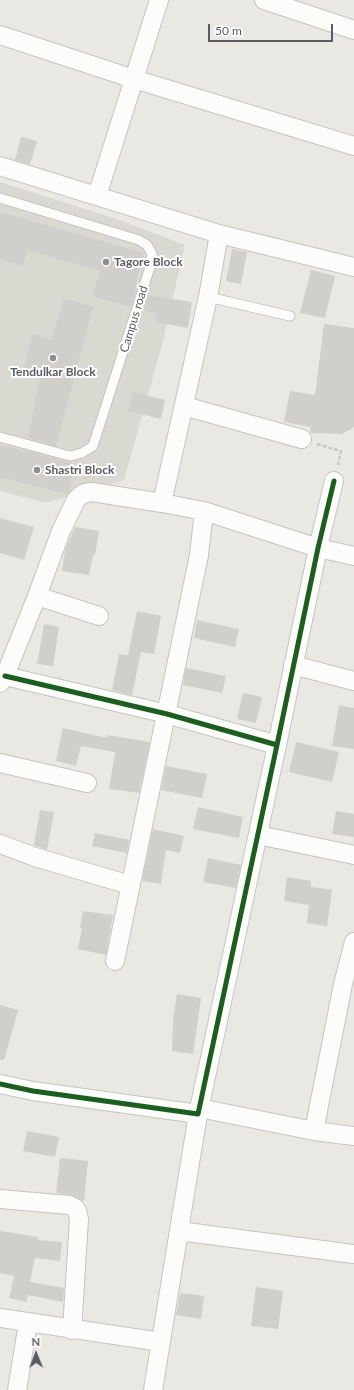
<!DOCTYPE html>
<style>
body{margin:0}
#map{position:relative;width:354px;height:1390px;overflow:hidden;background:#e9e8e3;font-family:Lato,sans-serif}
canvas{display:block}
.north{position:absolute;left:16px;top:1334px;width:40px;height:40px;-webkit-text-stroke:3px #fff;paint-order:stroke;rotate:359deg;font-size:11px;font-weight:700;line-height:16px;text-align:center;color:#5a5c61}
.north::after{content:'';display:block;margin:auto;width:14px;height:18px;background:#5a5c61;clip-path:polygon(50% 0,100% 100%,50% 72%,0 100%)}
.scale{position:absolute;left:208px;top:24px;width:125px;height:18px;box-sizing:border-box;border:2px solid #5a5c61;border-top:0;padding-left:5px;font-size:12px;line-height:14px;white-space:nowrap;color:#5a5c61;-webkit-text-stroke:3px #fff;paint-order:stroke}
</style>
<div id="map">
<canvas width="354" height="1390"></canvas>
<div class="north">N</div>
<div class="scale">50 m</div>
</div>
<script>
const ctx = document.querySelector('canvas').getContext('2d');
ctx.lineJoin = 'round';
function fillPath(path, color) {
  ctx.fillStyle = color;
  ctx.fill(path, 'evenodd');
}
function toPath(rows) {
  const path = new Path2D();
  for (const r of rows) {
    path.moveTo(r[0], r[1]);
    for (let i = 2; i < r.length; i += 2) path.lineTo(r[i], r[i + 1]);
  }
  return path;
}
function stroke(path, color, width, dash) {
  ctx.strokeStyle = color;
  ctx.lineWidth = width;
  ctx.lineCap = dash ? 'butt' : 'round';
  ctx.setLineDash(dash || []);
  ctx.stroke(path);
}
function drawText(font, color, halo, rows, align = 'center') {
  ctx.font = font + ' Lato,sans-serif';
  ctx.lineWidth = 4;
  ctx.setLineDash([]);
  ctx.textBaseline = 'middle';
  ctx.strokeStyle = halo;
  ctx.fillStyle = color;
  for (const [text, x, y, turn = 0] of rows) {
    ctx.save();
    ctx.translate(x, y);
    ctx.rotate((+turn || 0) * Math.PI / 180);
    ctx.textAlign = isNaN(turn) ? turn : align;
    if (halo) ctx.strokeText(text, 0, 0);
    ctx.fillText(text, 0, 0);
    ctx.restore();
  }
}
const education = toPath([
 [0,182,120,220,185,245,163,341,124,480,46,503,0,491]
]);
const building = toPath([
 [21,137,37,141,30,164,15,160],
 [0,212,144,253,136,282,137,282,131,307,93,296,100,271,27,250,23,266,0,259],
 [232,249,247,252,241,284,226,281],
 [311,270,335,276,325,318,300,313],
 [147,295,192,302,188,328,155,322,156,314,143,310],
 [64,298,93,307,56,446,28,438,40,378,22,376,32,334,52,340],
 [324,324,354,328,354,427,342,434,310,433,311,427,284,422,290,391,315,395],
 [133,392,165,400,161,419,128,411],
 [0,445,25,451,25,450,75,464,68,494,0,477],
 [0,518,34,527,24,560,0,553],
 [75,527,99,531,95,555,93,555,89,575,62,571,65,550],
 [137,611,161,616,154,654,141,652,132,695,112,690,119,654,128,655],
 [197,620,239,629,235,647,194,638],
 [44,624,59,627,53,666,37,664],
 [186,668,226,676,222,693,183,685],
 [243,693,262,697,256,723,237,719],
 [339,705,354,708,354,749,332,746],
 [63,728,107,738,107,735,150,742,139,793,109,789,115,752,81,746,76,766,56,761],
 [296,742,339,752,332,782,289,772],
 [166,766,207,774,202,798,161,790],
 [198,807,243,817,239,838,193,829],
 [40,810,54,812,47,850,34,845],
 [336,811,354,814,354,837,332,834],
 [153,829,184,836,180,853,166,850,161,884,142,881],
 [95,833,129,840,127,853,92,846],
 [208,858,241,865,236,888,203,882],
 [287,877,311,881,311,887,332,890,327,926,307,923,309,905,284,901],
 [83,911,113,915,106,955,78,949,82,928,80,928],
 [177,994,201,998,193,1054,172,1051,173,1020],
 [0,1005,18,1010,4,1060,0,1060],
 [27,1131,59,1137,55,1157,23,1151],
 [60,1158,88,1161,84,1201,70,1195,56,1193],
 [0,1231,38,1237,38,1240,62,1242,60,1261,35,1258,30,1282,64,1288,63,1302,28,1295,26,1302,9,1298,14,1276,0,1273],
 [256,1287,283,1291,278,1329,251,1326],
 [180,1293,204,1296,201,1319,176,1315]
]);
const path = toPath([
 [317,444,341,451,338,465]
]);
const lane = toPath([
 [0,198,139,240,147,245,152,254,150,267,93,446,82,453,70,456,0,437],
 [208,297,290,316]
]);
const street = toPath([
 [264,0,354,30],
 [0,35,134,79,354,146],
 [0,166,219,234,354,267],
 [97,196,159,0],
 [184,406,302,439],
 [162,503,208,297,219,234],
 [37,596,99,616],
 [293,665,354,681],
 [5,676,167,714,277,745,318,548,334,481],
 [0,683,5,676,37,596,61,531,76,500,80,496,85,493,92,492,162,503,204,511,318,548,354,556],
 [0,763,87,783],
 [258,835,354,855],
 [0,844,35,857,130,885],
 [115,961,199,555,204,511],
 [0,1084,33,1091,198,1114,277,745],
 [199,1108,314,1131,343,984,354,942],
 [314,1131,354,1136],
 [0,1199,69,1205,75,1208,77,1211,79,1219,72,1330],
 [179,1231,354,1254],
 [0,1318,161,1342],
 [17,1390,28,1323],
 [153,1390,198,1114]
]);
const cycleway = toPath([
 [5,676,167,714,277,745,318,548,334,481],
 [0,1084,33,1091,198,1114,277,745]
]);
const markers = [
 [106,262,4,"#8c8d8e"],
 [53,358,4,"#8c8d8e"],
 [37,470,4,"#8c8d8e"]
];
const poiNames = [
 ["Tagore Block",114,262],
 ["Tendulkar Block",53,372,"center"],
 ["Shastri Block",45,470]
];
const streetNames = [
 ["Campus road",134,319,-73]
];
fillPath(education, '#d9d8d1');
fillPath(building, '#d0cfcc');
stroke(lane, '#c5c4c4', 11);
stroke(street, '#c5c4c4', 20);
stroke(path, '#c4c9c7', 2.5, [4, 2]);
stroke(lane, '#fcfcfb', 9);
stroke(street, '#fcfcfb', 18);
stroke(cycleway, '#1b5e20', 5);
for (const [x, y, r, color] of markers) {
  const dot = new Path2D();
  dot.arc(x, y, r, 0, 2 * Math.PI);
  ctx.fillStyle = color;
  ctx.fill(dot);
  stroke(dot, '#fff', 1.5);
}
drawText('bold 12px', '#5a5c61', '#fff', poiNames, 'left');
drawText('12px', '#5a5c61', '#fff', streetNames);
</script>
